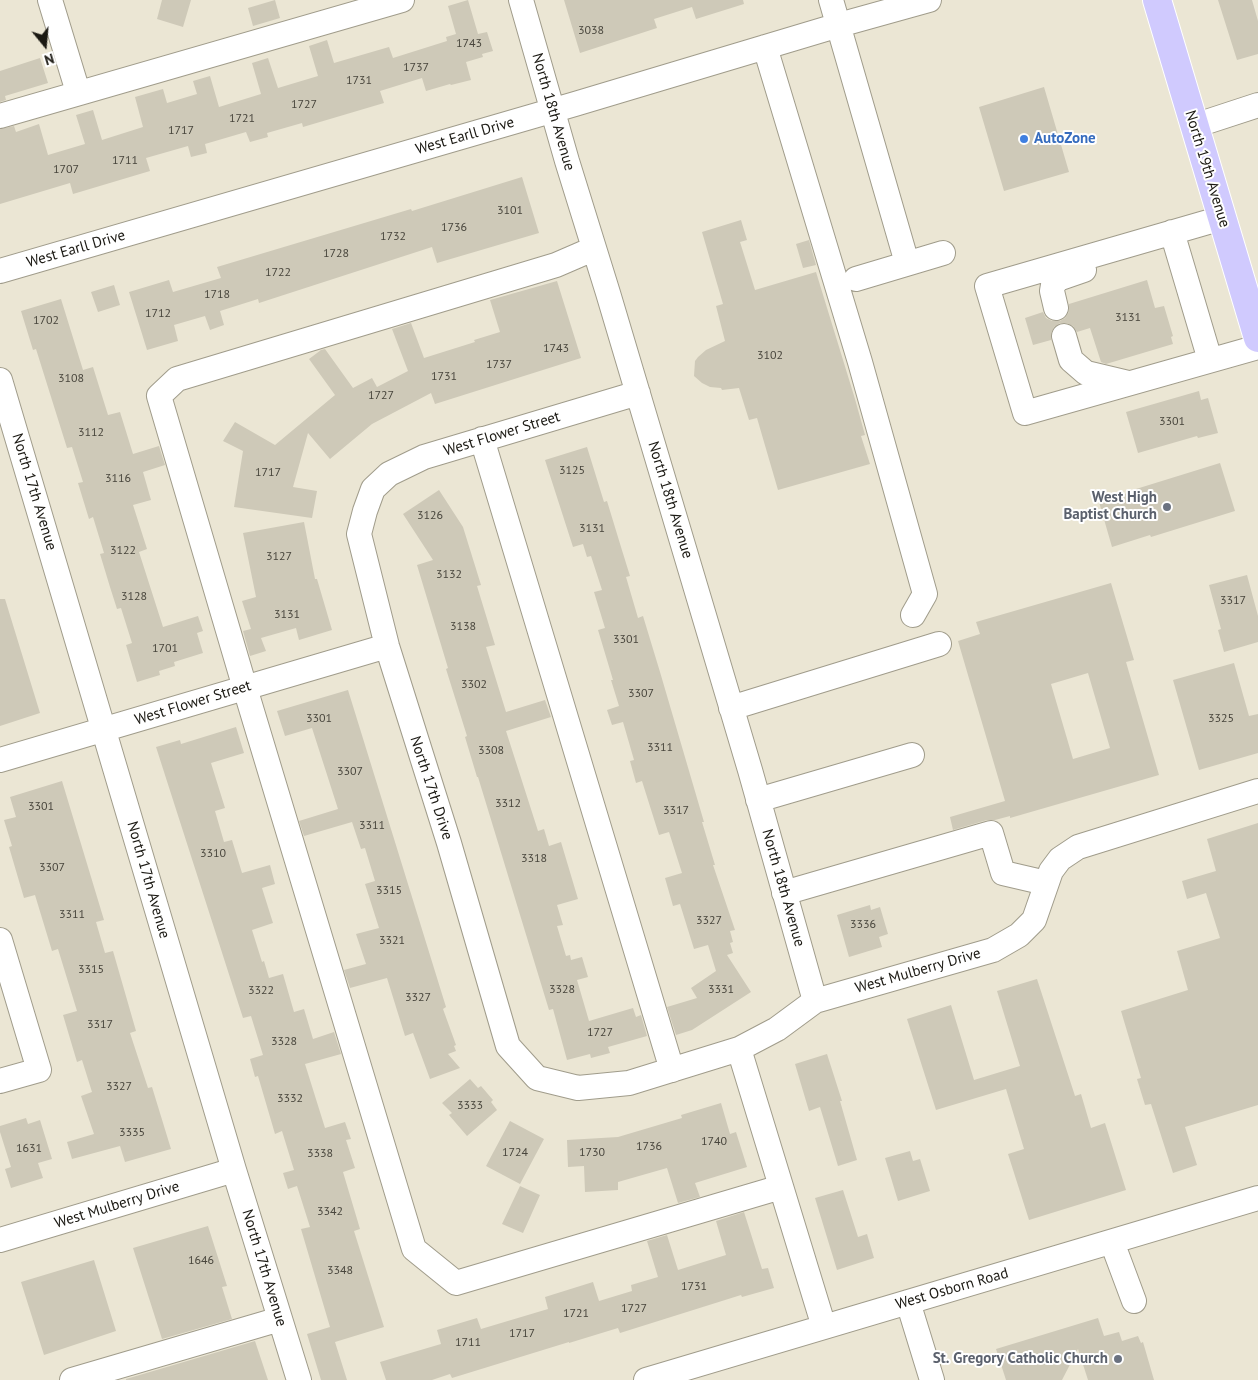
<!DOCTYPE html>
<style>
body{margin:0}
#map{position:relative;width:1258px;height:1380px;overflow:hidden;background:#ebe6d4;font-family:"PT Sans",sans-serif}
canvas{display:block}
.north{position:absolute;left:20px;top:20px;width:50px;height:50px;-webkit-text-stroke:4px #fff;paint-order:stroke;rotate:163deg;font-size:14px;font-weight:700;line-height:20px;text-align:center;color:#1b1913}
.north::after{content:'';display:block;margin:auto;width:18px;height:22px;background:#1b1913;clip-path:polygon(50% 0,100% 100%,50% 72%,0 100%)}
</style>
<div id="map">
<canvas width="1258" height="1380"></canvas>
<div class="north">N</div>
</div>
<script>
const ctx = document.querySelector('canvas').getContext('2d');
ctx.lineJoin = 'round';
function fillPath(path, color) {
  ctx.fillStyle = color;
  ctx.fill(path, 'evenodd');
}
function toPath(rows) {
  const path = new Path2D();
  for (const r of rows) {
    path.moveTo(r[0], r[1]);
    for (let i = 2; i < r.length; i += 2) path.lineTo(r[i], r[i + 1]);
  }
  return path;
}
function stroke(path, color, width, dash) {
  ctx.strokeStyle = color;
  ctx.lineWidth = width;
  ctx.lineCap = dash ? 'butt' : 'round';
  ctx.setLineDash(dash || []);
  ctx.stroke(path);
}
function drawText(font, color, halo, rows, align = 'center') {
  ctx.font = font + ' "PT Sans",sans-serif';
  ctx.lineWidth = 4;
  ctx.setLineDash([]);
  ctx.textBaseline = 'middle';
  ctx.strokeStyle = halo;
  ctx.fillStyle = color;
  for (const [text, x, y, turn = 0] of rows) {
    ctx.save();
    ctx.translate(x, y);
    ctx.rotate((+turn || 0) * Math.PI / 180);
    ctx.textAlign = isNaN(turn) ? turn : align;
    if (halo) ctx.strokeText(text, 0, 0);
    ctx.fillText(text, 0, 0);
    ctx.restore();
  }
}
const building = toPath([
 [162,0,191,0,183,27,157,19],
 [275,0,280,18,253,26,248,8],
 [468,0,478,34,487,32,493,51,482,54,483,57,466,62,471,80,451,85,450,84,426,91,422,78,380,91,384,103,303,127,302,123,267,133,268,137,250,142,246,132,205,144,207,153,191,157,188,146,146,158,150,171,73,194,70,183,0,204,0,129,14,126,16,132,39,124,48,155,85,144,76,115,93,110,102,140,143,127,135,97,163,89,167,103,197,94,193,81,210,76,219,107,261,94,252,63,268,58,278,88,318,76,309,46,327,40,334,63,389,47,393,58,447,41,446,37,456,34,448,6],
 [564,0,743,0,744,4,696,19,692,7,654,19,657,28,580,53],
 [1218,0,1252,0,1258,21,1258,54,1237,60],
 [40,58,48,83,5,96,6,100,0,102,0,71],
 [1044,87,1069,172,1004,191,979,107],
 [522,177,539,233,437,263,432,247,259,303,258,299,220,311,224,325,210,330,205,316,174,325,178,341,147,350,129,292,169,280,173,292,221,278,217,267,411,209,412,211],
 [741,220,747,240,740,242,755,290,816,272,855,399,865,435,861,436,870,464,778,490,757,418,749,420,739,388,722,390,721,388,710,387,702,383,694,376,695,361,698,357,706,350,725,341,716,306,723,304,702,232],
 [809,240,816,265,803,268,796,244],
 [1147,280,1155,308,1164,306,1173,336,1171,337,1173,344,1106,364,1101,362,1090,328,1077,332,1073,326,1067,323,1060,323,1054,327,1051,333,1051,340,1033,345,1025,318,1043,312,1046,318,1052,321,1060,321,1065,318,1069,312,1069,304],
 [557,281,581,358,435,404,431,393,372,424,330,459,308,433,293,487,317,491,312,518,234,507,243,451,223,441,235,422,275,445,335,395,309,359,321,350,325,349,353,388,372,378,377,387,408,371,392,329,411,323,424,358,475,342,474,340,500,332,490,300],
 [114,285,120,305,98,312,91,292],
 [61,299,83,370,93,367,108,415,120,412,133,454,159,446,165,465,143,472,151,500,133,505,147,549,139,552,163,627,198,616,203,631,197,633,203,653,174,662,175,666,159,671,160,675,137,682,126,645,132,643,121,608,117,609,110,587,100,554,104,553,93,517,89,519,78,483,83,482,72,447,67,448,36,349,33,350,21,311],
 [1199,391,1201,400,1208,398,1218,433,1198,438,1197,436,1138,453,1126,412],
 [587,447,604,502,607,501,621,547,630,576,626,577,638,618,643,616,660,672,704,822,702,822,715,865,713,865,735,930,730,931,733,942,730,943,733,953,727,955,751,992,692,1030,676,1035,667,1007,697,998,691,988,716,971,708,945,694,949,680,904,673,906,665,878,682,873,669,832,659,835,642,781,636,783,630,761,634,760,623,722,612,725,607,710,619,706,611,680,613,680,598,630,605,628,594,592,602,590,591,556,587,557,583,544,573,547,545,460],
 [1220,463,1235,511,1151,537,1150,535,1112,547,1099,502,1137,490,1136,489],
 [439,490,463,527,481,585,477,586,495,645,486,647,506,712,545,700,551,717,506,731,538,831,544,829,549,846,561,842,578,899,557,905,563,925,557,926,566,956,570,955,571,960,582,957,588,977,577,980,589,1021,633,1008,636,1017,641,1015,647,1036,608,1047,610,1053,591,1058,590,1054,567,1060,553,1009,549,1010,478,777,477,777,465,737,467,736,446,669,448,668,417,565,433,560,403,514],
 [304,522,315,579,317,579,332,630,299,640,296,628,261,638,266,651,250,656,243,631,251,629,242,601,256,597,243,533],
 [1247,575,1258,616,1258,642,1224,652,1218,630,1221,629,1209,585],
 [1111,583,1134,660,1126,662,1159,775,1010,818,1010,816,995,820,987,820,953,830,950,817,1005,801,958,641,980,634,976,622],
 [1088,673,1110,748,1073,759,1051,684],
 [0,599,5,599,40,713,0,726],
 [1234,663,1249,716,1258,714,1258,753,1199,770,1173,680],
 [348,690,446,1007,443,1009,456,1045,454,1046,456,1051,448,1054,460,1068,430,1079,413,1033,405,1036,387,978,350,988,344,970,366,964,356,934,379,928,365,884,375,881,365,848,361,849,352,822,304,836,299,821,338,809,312,728,285,736,277,711],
 [236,727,244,753,211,763,225,808,215,811,224,842,232,840,242,873,270,865,275,884,262,888,273,923,252,930,262,962,264,961,269,978,283,974,294,1012,304,1009,313,1039,334,1032,341,1054,305,1064,325,1128,345,1122,351,1139,346,1140,355,1168,343,1172,360,1229,354,1231,384,1327,335,1342,347,1380,321,1380,307,1334,330,1327,301,1229,310,1227,297,1186,288,1189,283,1173,294,1170,282,1131,275,1134,258,1076,255,1077,250,1059,263,1055,251,1016,243,1018,156,747,180,740,181,744],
 [62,781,104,920,96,922,105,953,113,951,136,1031,130,1033,148,1088,152,1087,171,1149,125,1162,120,1146,72,1159,67,1142,94,1134,81,1096,92,1092,82,1060,77,1062,63,1015,77,1011,58,949,52,951,35,895,24,898,9,847,12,846,4,820,16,817,10,797],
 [1258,823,1258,1105,1185,1127,1197,1165,1173,1173,1151,1104,1145,1105,1137,1079,1141,1078,1121,1011,1188,990,1177,951,1220,938,1206,893,1187,899,1182,881,1216,871,1207,839],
 [870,905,871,910,880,907,888,934,879,937,882,947,849,957,837,915],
 [1037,979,1075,1096,1081,1094,1091,1128,1105,1123,1126,1190,1029,1220,1008,1154,1024,1149,1006,1089,936,1110,907,1019,951,1005,974,1080,1020,1066,997,991],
 [827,1054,842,1101,840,1101,857,1160,838,1166,820,1107,809,1111,795,1064],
 [470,1079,478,1088,481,1086,493,1100,491,1102,497,1110,467,1136,449,1115,452,1113,442,1103],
 [721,1103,730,1134,736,1132,747,1167,695,1183,700,1197,678,1203,667,1168,618,1182,618,1190,585,1192,584,1166,568,1167,567,1140,618,1137,682,1118,681,1115],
 [26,1118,28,1124,40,1120,52,1159,38,1163,43,1178,11,1188,5,1169,11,1167,0,1132,0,1126],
 [510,1121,544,1139,520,1184,486,1166],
 [910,1151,913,1161,920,1159,930,1191,898,1201,885,1158],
 [520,1186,540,1195,523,1233,502,1224],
 [843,1190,858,1237,867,1234,874,1258,837,1270,815,1198],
 [744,1212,762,1269,768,1268,774,1288,742,1297,741,1295,620,1333,618,1328,569,1343,569,1342,452,1378,450,1374,432,1380,386,1380,380,1362,441,1344,437,1330,477,1318,481,1329,548,1309,545,1297,593,1282,599,1301,632,1291,631,1285,658,1277,647,1241,667,1235,678,1270,726,1255,716,1221],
 [208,1226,227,1286,222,1287,232,1319,162,1339,133,1248],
 [94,1260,116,1331,44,1355,21,1282],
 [1098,1318,1104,1336,1119,1332,1122,1341,1138,1336,1141,1343,1143,1342,1154,1380,1088,1380,1078,1349,1062,1380,1006,1380,996,1349],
 [255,1341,268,1380,126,1380,126,1379]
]);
const minor = toPath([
 [50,0,78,92],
 [521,0,567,161,608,293,750,770,815,1001],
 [831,0,907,263],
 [765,47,860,362,925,594,913,615],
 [0,116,402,0],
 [1194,126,1258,105],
 [1222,218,987,286,1025,413,1258,347],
 [1172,232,1210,360],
 [593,249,556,265,177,379,159,396,245,688,414,1249,456,1283,781,1187],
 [0,271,575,104,839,25,929,0],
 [856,279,943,253],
 [1056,308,1052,291,1053,285,1058,279,1084,270],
 [1064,336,1071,360,1086,373,1128,383],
 [0,380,234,1170,299,1380],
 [638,393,424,457,389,474,373,489,365,511,359,534,387,646,449,843,508,1046,537,1078,578,1088,629,1083,739,1049,777,1029,815,1001,993,950,1019,935,1034,920,1051,871,1060,859,1078,847,1258,791],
 [482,439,672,1070],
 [731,708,939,644],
 [0,760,387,646],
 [758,800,912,755],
 [784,893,991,833,1003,873,1046,883],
 [0,940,39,1070,0,1081],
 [739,1049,824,1327],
 [0,1240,234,1170],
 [1112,1242,1134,1301],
 [908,1302,932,1380],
 [72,1380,280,1319],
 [646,1380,1258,1198]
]);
const major = toPath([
 [1157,0,1258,338]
]);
const markers = [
 [1024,139,5,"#3f7fe0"],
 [1167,507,5,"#6b7280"],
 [1118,1359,5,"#6b7280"]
];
const numberNames = [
 ["3038",591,31],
 ["1743",469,44],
 ["1737",416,68],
 ["1731",359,81],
 ["1727",304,105],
 ["1721",242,119],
 ["1717",181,131],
 ["1711",125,161],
 ["1707",66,170],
 ["3101",510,211],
 ["1736",454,228],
 ["1732",393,237],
 ["1728",336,254],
 ["1722",278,273],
 ["1718",217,295],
 ["1712",158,314],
 ["3131",1128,318],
 ["1702",46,321],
 ["1743",556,349],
 ["3102",770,356],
 ["1737",499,365],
 ["1731",444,377],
 ["3108",71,379],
 ["1727",381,396],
 ["3301",1172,422],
 ["3112",91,433],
 ["3125",572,471],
 ["1717",268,473],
 ["3116",118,479],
 ["3126",430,516],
 ["3131",592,529],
 ["3122",123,551],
 ["3127",279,557],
 ["3132",449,575],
 ["3128",134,597],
 ["3317",1233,601],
 ["3131",287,615],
 ["3138",463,627],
 ["3301",626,640],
 ["1701",165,649],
 ["3302",474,685],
 ["3307",641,694],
 ["3301",319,719],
 ["3325",1221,719],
 ["3311",660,748],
 ["3308",491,751],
 ["3307",350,772],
 ["3312",508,804],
 ["3301",41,807],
 ["3317",676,811],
 ["3311",372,826],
 ["3310",213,854],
 ["3318",534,859],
 ["3307",52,868],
 ["3315",389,891],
 ["3311",72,915],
 ["3327",709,921],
 ["3336",863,925],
 ["3321",392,941],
 ["3315",91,970],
 ["3328",562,990],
 ["3331",721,990],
 ["3322",261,991],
 ["3327",418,998],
 ["3317",100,1025],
 ["1727",600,1033],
 ["3328",284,1042],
 ["3327",119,1087],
 ["3332",290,1099],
 ["3333",470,1106],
 ["3335",132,1133],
 ["1740",714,1142],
 ["1736",649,1147],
 ["1631",29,1149],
 ["1724",515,1153],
 ["1730",592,1153],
 ["3338",320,1154],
 ["3342",330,1212],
 ["1646",201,1261],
 ["3348",340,1271],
 ["1731",694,1287],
 ["1727",634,1309],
 ["1721",576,1314],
 ["1717",522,1334],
 ["1711",468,1343]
];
const streetNames = [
 ["North 18th Avenue",553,112,74],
 ["West Earll Drive",465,136,-16],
 ["North 19th Avenue",1207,169,73],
 ["West Earll Drive",76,249,-16],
 ["West Flower Street",502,434,-17],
 ["North 17th Avenue",34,492,73],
 ["North 18th Avenue",670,500,73],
 ["West Flower Street",193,703,-17],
 ["North 17th Drive",431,788,72],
 ["North 17th Avenue",148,880,74],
 ["North 18th Avenue",783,888,74],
 ["West Mulberry Drive",918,971,-16],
 ["West Mulberry Drive",117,1205,-17],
 ["North 17th Avenue",264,1268,73],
 ["West Osborn Road",952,1289,-16]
];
const shopNames = [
 ["AutoZone",1034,139]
];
const worshipNames = [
 ["West High",1157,498],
 ["Baptist Church",1157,515],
 ["St. Gregory Catholic Church",1108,1359]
];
fillPath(building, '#cec9b8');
stroke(minor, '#a09c8b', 26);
stroke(major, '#fff', 30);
stroke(minor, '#fff', 24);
stroke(major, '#d0cafe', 28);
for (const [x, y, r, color] of markers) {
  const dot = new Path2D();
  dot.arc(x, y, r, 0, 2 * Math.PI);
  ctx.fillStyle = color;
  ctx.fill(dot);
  stroke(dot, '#fff', 2);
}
drawText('12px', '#48453c', null, numberNames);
drawText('15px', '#1b1913', '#fff', streetNames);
drawText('bold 15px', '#366cbe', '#fff', shopNames, 'left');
drawText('bold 15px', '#5b616d', '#fff', worshipNames, 'right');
</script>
